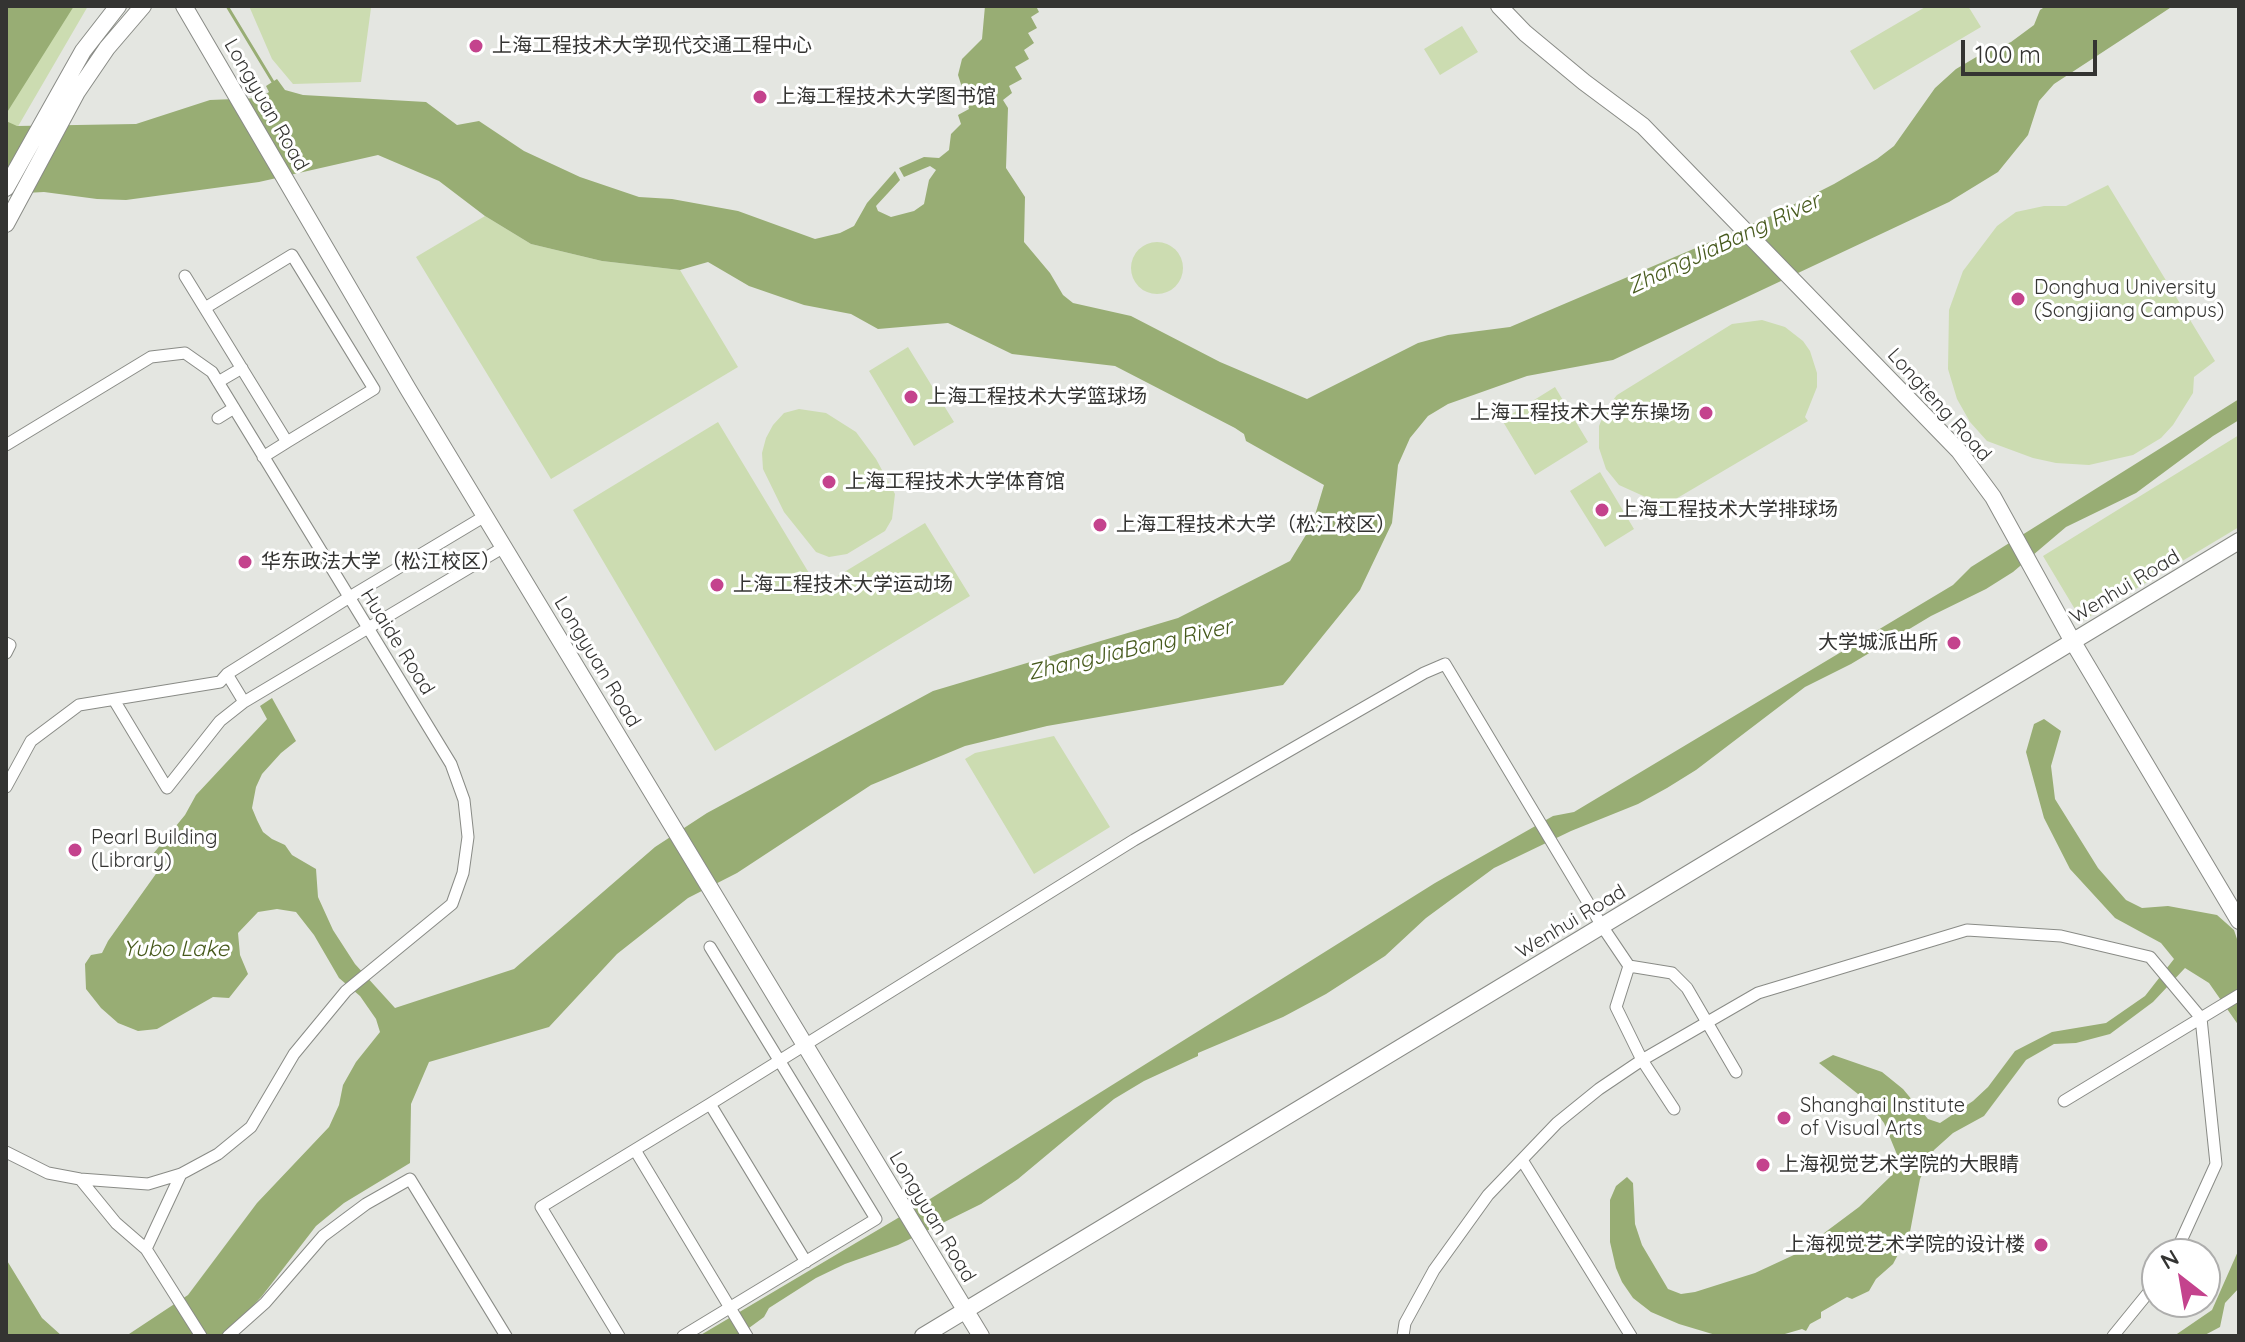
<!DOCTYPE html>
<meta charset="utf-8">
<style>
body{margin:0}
#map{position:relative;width:2245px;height:1342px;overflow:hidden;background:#e4e6e1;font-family:Quicksand,sans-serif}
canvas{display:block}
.frame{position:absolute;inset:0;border:8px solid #343432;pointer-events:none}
.north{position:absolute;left:2141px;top:1238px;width:80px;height:80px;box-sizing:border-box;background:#fff;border:2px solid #aeaead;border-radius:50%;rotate:329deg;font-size:22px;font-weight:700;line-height:32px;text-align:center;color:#343432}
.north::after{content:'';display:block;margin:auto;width:28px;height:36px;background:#c4438d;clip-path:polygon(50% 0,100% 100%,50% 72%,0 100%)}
.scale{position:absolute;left:1961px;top:40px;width:136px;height:36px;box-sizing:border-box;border:4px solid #343432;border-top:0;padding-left:10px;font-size:24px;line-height:28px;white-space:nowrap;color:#343432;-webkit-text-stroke:6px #fff;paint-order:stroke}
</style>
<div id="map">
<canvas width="2245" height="1342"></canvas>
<div class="frame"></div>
<div class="north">N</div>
<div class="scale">100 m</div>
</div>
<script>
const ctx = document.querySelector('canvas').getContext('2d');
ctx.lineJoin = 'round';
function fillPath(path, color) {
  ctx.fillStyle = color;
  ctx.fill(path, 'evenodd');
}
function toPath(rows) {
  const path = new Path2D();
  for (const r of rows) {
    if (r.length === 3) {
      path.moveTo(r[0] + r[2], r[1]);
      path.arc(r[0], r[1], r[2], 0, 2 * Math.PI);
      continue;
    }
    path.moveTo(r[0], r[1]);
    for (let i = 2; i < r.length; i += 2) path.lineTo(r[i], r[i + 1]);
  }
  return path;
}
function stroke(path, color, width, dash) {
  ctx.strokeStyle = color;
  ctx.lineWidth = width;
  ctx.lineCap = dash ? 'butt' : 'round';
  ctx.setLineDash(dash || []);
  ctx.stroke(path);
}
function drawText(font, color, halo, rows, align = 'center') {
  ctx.font = font + ' Quicksand,"Noto Sans SC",sans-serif';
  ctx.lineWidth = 6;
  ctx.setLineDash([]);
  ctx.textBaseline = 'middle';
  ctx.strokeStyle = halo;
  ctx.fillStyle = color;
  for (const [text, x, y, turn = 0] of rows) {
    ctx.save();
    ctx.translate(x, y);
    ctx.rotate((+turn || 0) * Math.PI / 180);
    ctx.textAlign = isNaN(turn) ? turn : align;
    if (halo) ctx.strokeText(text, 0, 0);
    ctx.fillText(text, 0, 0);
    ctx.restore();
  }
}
const green = toPath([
 [6,6,88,6,6,147],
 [249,6,362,6,371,8,361,82,293,84,272,59],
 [1927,6,1968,6,1981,27,1874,90,1850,51],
 [1462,26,1478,52,1440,75,1424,49],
 [2108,185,2215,361,2194,377,2193,393,2173,425,2161,438,2133,455,2089,465,2056,463,2033,458,1987,441,1970,422,1957,399,1948,369,1949,310,1963,271,1997,226,2016,212,2044,206,2066,206],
 [485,216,531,244,602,261,680,270,738,367,551,479,416,257],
 [1157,268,26],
 [1762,320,1785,327,1803,341,1810,351,1817,373,1817,387,1805,417,1808,421,1657,510,1650,499,1619,485,1606,469,1599,448,1599,426,1606,409,1617,395,1732,324],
 [908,347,954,422,914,446,869,371],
 [1555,387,1588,442,1535,475,1502,420],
 [799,409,826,413,856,432,876,459,895,494,892,519,885,531,847,554,829,557,816,552,784,512,763,469,762,453,766,438,773,425,784,413],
 [718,422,818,588,925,523,970,596,715,751,573,510],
 [2239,435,2239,527,2082,621,2043,556],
 [1600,472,1634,529,1605,547,1570,491],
 [1054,736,1110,827,1034,874,965,759,975,753]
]);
const water = toPath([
 [6,6,74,6,6,114],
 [985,6,1036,6,1039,12,1031,17,1037,28,1028,33,1034,43,1024,50,1029,59,1015,67,1022,79,1009,86,1012,93,1003,100,1008,108,1006,168,1025,197,1024,242,1050,273,1063,295,1073,303,1131,316,1220,362,1307,399,1418,343,1448,335,1510,327,1771,216,1834,184,1877,159,1894,146,1935,88,1956,69,1978,56,2011,42,2034,25,2040,10,2046,6,2173,6,2054,84,2039,101,2028,135,1998,172,1949,202,1613,360,1527,376,1448,404,1428,416,1410,438,1398,465,1392,523,1360,590,1283,685,1047,726,965,746,871,785,737,873,688,898,617,954,549,1027,429,1062,411,1104,410,1163,344,1203,316,1226,262,1296,225,1336,126,1336,188,1295,257,1203,329,1127,339,1105,343,1085,356,1062,380,1032,376,1019,360,996,339,978,314,935,296,912,277,909,258,912,238,933,240,955,248,974,229,998,213,997,157,1029,138,1031,118,1023,101,1008,86,989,85,964,91,955,102,953,108,941,158,871,162,861,153,854,185,815,196,795,267,719,260,706,272,698,296,741,281,753,262,774,256,787,252,808,257,820,263,832,272,839,285,845,292,855,316,869,318,897,333,930,355,964,395,1008,514,969,655,847,707,813,933,691,1178,618,1290,561,1312,525,1324,485,1246,441,1244,434,1235,428,1115,366,1012,354,948,323,878,329,851,314,804,305,749,286,708,262,680,270,602,261,531,244,485,216,439,181,378,155,259,182,126,200,97,199,44,192,6,194,6,121,17,126,136,124,210,100,260,98,269,92,266,86,277,79,285,90,303,95,426,102,457,125,479,121,524,151,580,177,639,197,672,199,738,211,815,239,840,233,854,226,867,203,895,171,900,180,876,206,878,211,891,217,914,211,924,204,929,180,936,170,930,166,904,177,899,168,924,157,939,158,949,150,951,134,961,124,958,115,969,109,958,75,962,59,982,39],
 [2239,399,2239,420,2213,436,2136,493,2066,527,2013,572,1986,589,1931,616,1851,664,1805,687,1696,770,1667,788,1638,804,1571,831,1494,868,1426,918,1385,956,1326,994,1283,1017,1198,1053,1198,1056,1144,1081,1114,1099,1018,1179,981,1204,898,1245,845,1264,816,1278,769,1308,764,1317,738,1336,699,1336,930,1199,1435,883,1553,816,1574,812,1953,585,1971,567],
 [2044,719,2061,731,2051,766,2055,799,2098,868,2126,900,2142,908,2168,906,2217,915,2234,930,2239,945,2239,1026,2209,983,2185,968,2153,1002,2110,1034,2076,1043,2054,1044,2026,1060,1984,1116,1953,1133,1934,1150,1920,1179,1910,1232,1893,1264,1876,1279,1869,1291,1852,1299,1847,1297,1821,1312,1821,1318,1810,1324,1806,1331,1802,1329,1778,1336,1719,1336,1679,1324,1651,1312,1633,1298,1622,1282,1616,1268,1610,1242,1610,1200,1616,1186,1627,1177,1633,1183,1635,1224,1642,1245,1668,1289,1681,1294,1695,1292,1755,1273,1796,1254,1859,1207,1891,1176,1898,1157,1884,1123,1868,1102,1819,1063,1833,1055,1882,1072,1903,1089,1928,1119,1940,1123,1973,1101,1988,1087,2015,1051,2052,1032,2106,1023,2145,996,2174,959,2161,943,2115,918,2070,869,2044,818,2026,752,2034,724],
 [2239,1249,2239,1288,2225,1303,2220,1327,2203,1336,2174,1336,2212,1310],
 [6,1259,42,1318,62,1336,6,1336]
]);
const stream = toPath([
 [227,6,273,82]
]);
const minor = toPath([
 [185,276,287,442,263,457],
 [205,308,292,255,374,389,287,442],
 [218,382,242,368],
 [218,418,234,408],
 [6,445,151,357,185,353,212,372,451,764,464,800,468,837,463,873,452,904,346,991,294,1054,251,1127,218,1154,181,1174,148,1184,80,1179,48,1173,6,1152],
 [6,643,10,645,6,653],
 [227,674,244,702],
 [114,700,167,788,220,721,244,702,504,547],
 [6,787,31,741,79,705,220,682,227,674,348,598,485,516],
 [1629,966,1616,1007,1642,1060,1674,1109],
 [2064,1101,2239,995],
 [635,1150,747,1336],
 [1522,1160,1631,1336],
 [80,1179,116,1223,146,1249,201,1336],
 [146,1249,181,1174],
 [806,1262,710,1104,1134,840,1424,673,1445,664,1602,926,1629,966,1672,973,1687,988,1736,1072],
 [228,1336,265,1303,323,1236,366,1204,410,1179,506,1336],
 [619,1336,541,1207,710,1104],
 [683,1336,876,1219,710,947],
 [1403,1336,1405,1323,1434,1270,1488,1195,1557,1123,1599,1089,1642,1060,1758,993,1967,930,2061,936,2150,957,2201,1018,2216,1164,2175,1254],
 [2113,1336,2157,1282]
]);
const secondary = toPath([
 [184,6,408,389,981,1336],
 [1499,6,1525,33,1584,82,1643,126,1959,451,1993,497,2073,642,2239,921],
 [6,188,83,51,118,6],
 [6,224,77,92,107,48,143,6],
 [923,1336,2239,541]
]);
const markers = [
 [476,46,8,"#c4438d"],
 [760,97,8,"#c4438d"],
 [2018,299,8,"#c4438d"],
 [911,397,8,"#c4438d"],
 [1706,413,8,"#c4438d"],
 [829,482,8,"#c4438d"],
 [1602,510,8,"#c4438d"],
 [1100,525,8,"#c4438d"],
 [245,562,8,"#c4438d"],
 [717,585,8,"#c4438d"],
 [1954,643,8,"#c4438d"],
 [75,850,8,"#c4438d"],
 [1784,1118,8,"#c4438d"],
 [1763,1165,8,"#c4438d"],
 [2041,1245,8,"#c4438d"]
];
const poiNames = [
 ["上海工程技术大学现代交通工程中心",492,46],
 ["上海工程技术大学图书馆",776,97],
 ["Donghua University",2034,288],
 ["(Songjiang Campus)",2034,311],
 ["上海工程技术大学篮球场",927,397],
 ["上海工程技术大学东操场",1690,413,"right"],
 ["上海工程技术大学体育馆",845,482],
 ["上海工程技术大学排球场",1618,510],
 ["上海工程技术大学（松江校区）",1116,525],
 ["华东政法大学（松江校区）",261,562],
 ["上海工程技术大学运动场",733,585],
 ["大学城派出所",1938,643,"right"],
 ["Pearl Building",91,838],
 ["(Library)",91,861],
 ["Shanghai Institute",1800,1106],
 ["of Visual Arts",1800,1129],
 ["上海视觉艺术学院的大眼睛",1779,1165],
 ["上海视觉艺术学院的设计楼",2025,1245,"right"]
];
const streetNames = [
 ["Longyuan Road",266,105,60],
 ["Longteng Road",1939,405,48],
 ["Wenhui Road",2125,587,-31],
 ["Huaide Road",397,642,58],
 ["Longyuan Road",597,662,59],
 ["Wenhui Road",1571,922,-31],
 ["Longyuan Road",932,1217,59]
];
const waterNames = [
 ["ZhangJiaBang River",1724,244,-25],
 ["ZhangJiaBang River",1130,650,-13],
 ["Yubo Lake",176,949]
];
fillPath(green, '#ccdcb1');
fillPath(water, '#98ad74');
stroke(stream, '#98ad74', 3);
stroke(minor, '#898b86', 13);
stroke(secondary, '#898b86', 18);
stroke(minor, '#fff', 11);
stroke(secondary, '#fff', 16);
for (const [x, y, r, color] of markers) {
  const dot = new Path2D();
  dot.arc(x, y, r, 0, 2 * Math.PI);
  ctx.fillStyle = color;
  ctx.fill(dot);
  stroke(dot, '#fff', 3);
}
drawText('20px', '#343432', '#fff', poiNames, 'left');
drawText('20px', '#343432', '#fff', streetNames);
drawText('italic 22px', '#475a1d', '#fff', waterNames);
</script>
